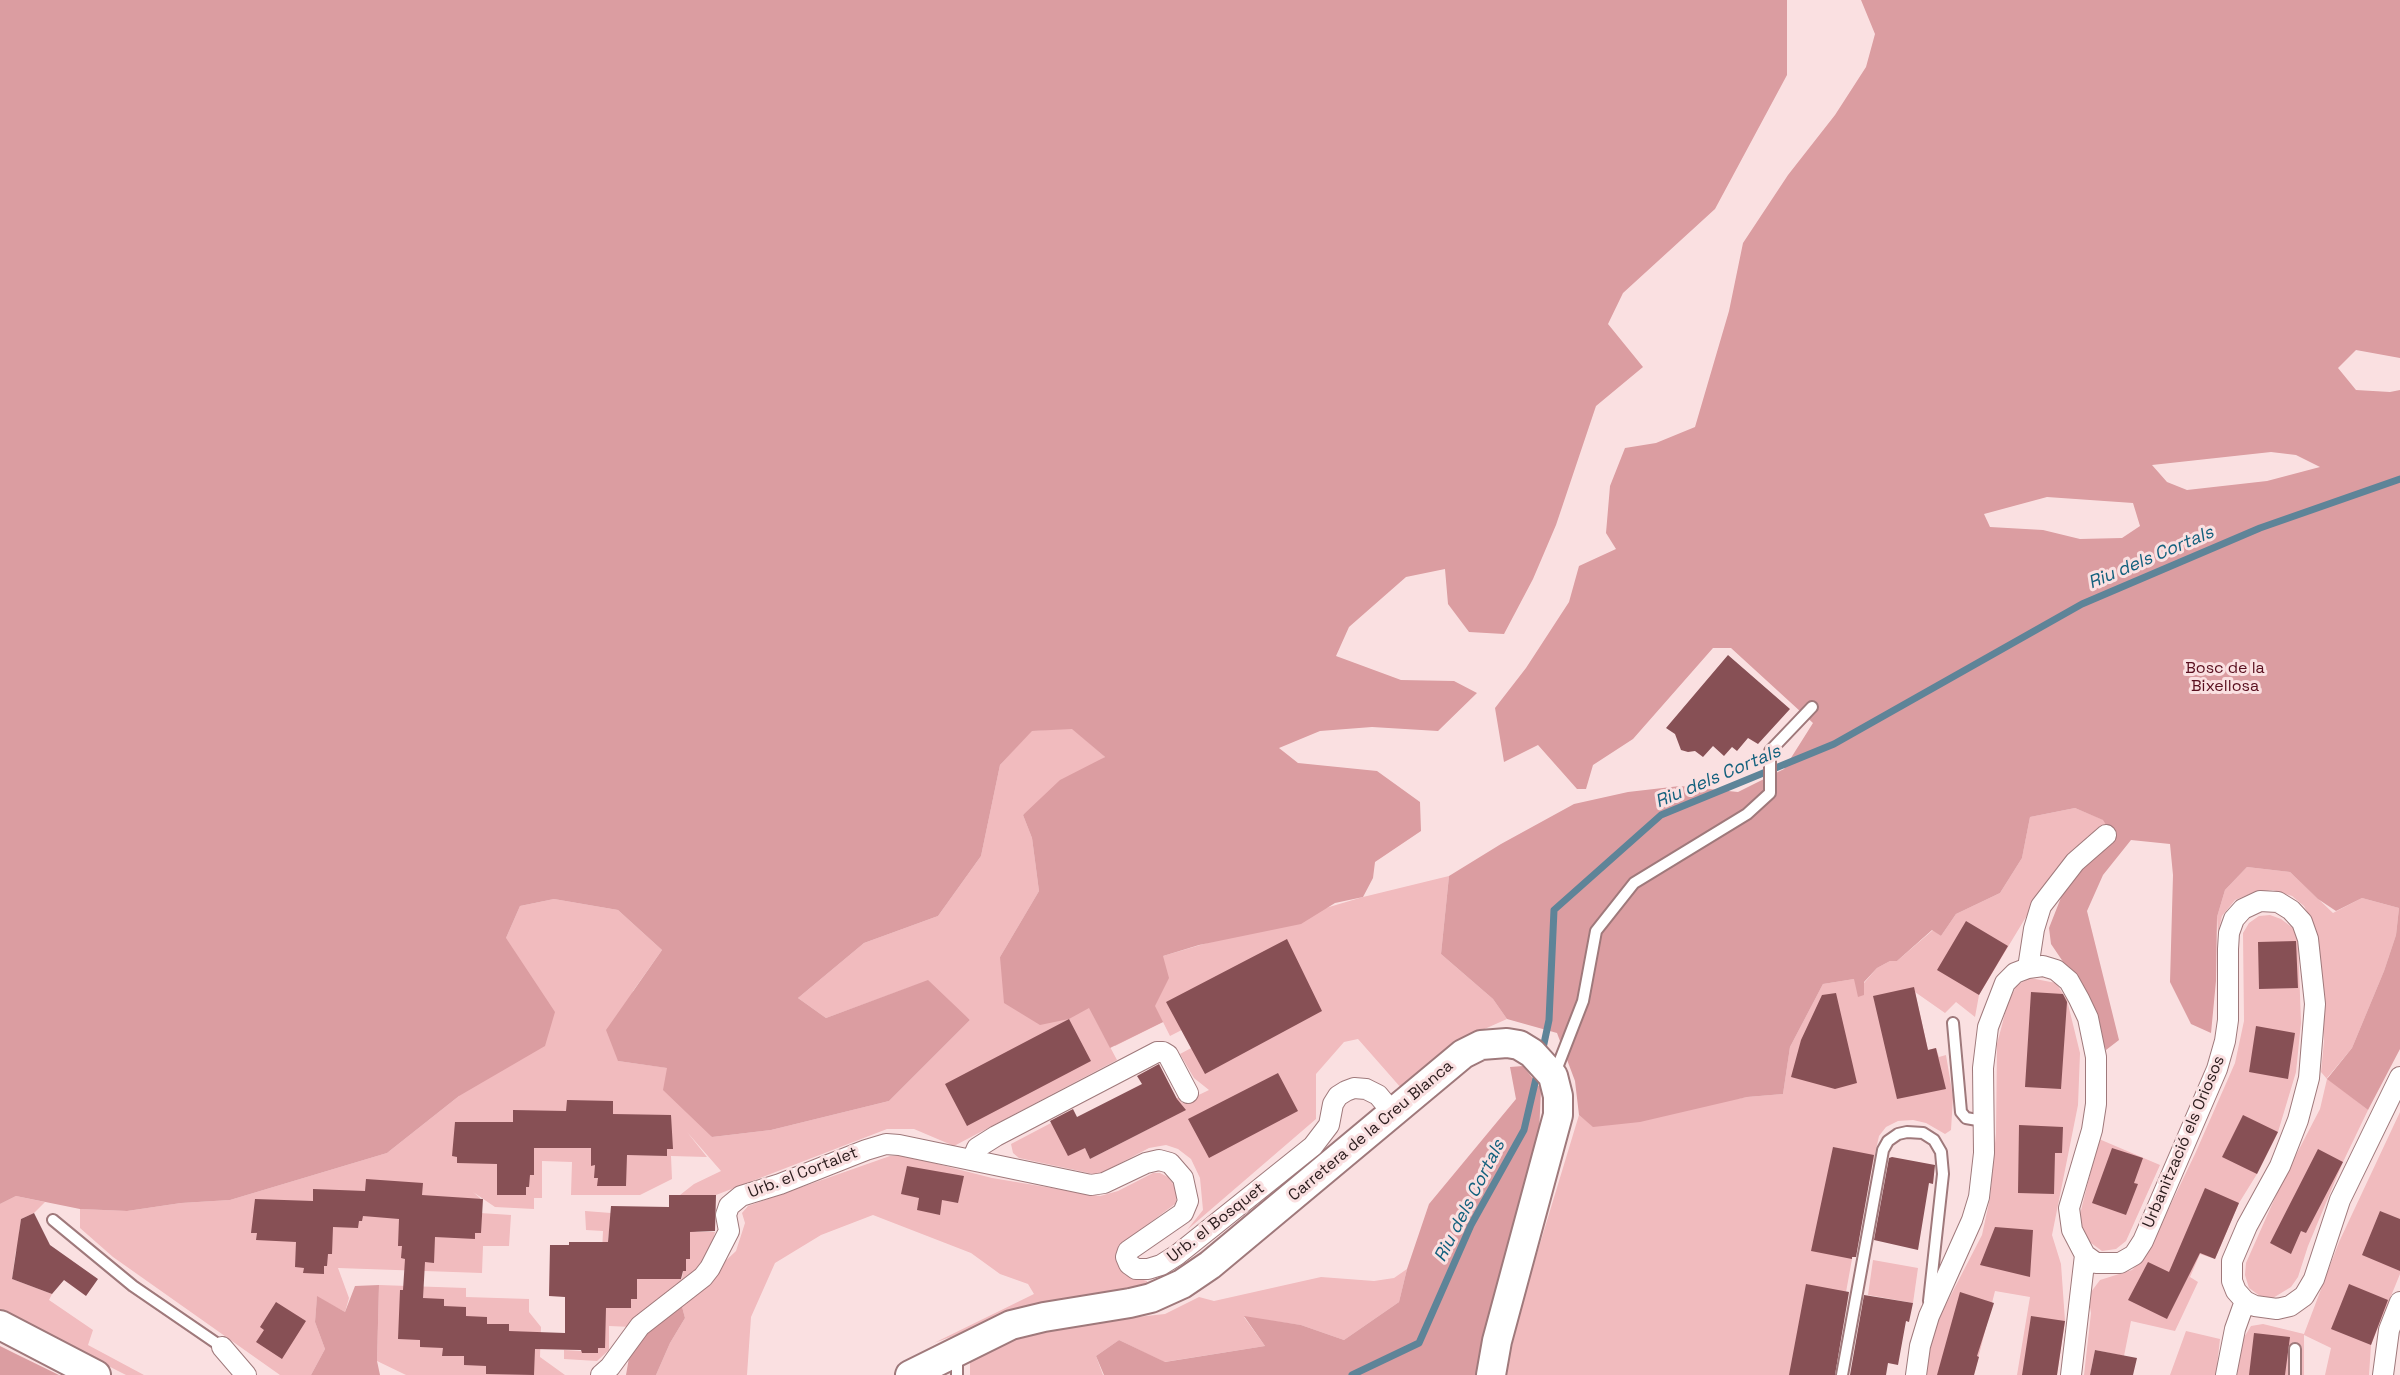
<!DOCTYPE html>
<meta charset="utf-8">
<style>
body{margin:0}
canvas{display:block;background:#fae0e1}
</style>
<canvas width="2400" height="1375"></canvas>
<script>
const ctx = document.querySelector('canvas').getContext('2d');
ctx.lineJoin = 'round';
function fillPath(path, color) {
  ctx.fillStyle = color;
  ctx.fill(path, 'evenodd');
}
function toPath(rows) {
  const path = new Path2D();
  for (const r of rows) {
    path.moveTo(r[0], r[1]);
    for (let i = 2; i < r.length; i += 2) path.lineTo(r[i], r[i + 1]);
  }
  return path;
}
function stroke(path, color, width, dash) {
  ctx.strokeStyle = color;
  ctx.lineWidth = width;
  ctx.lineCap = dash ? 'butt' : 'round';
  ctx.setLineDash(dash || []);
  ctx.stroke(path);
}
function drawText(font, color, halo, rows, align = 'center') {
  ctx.font = font + ' "Space Grotesk",sans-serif';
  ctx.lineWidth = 6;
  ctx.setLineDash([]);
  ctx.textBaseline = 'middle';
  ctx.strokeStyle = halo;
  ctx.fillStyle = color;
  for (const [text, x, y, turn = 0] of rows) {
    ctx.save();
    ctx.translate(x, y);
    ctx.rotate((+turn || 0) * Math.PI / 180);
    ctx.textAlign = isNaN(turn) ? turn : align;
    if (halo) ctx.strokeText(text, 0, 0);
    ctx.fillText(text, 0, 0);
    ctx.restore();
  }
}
const green = toPath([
 [1072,728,1105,757,1023,815,1032,838,1039,891,1000,957,1163,956,1363,897,1449,876,1441,954,1493,999,1507,1019,1462,1039,1402,1089,1358,1039,1344,1042,1316,1074,1316,1119,1187,1230,1203,1210,1200,1178,1191,1159,1178,1149,1166,1145,1149,1148,1098,1175,1019,1158,1013,1153,1011,1144,1051,1123,1085,1148,1090,1159,1168,1119,1162,1106,1179,1097,1182,1103,1209,1090,1194,1078,1180,1054,1294,993,1301,969,1170,1036,1163,1022,1115,1046,1093,1015,1117,1060,954,1146,914,1129,887,1129,716,1195,680,1195,694,1184,721,1171,687,1132,707,1157,671,1156,672,1179,640,1195,571,1195,572,1162,542,1161,542,1198,534,1198,534,1209,495,1207,473,1192,480,1198,480,1213,511,1215,509,1246,483,1246,482,1273,338,1268,349,1298,345,1312,317,1297,315,1322,325,1349,311,1375,280,1375,113,1257,80,1228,80,1209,127,1211,181,1203,230,1200,387,1153,459,1096,506,938,520,906,554,899,618,910,662,950,633,991,618,1061,668,1068,712,1137,771,1130,889,1101,970,1020,924,982,826,1018,798,998,864,943,938,916,981,856,1000,765,1031,731],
 [2075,808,2104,820,2115,839,2102,826,2062,866,2038,897,1979,995,1975,1017,1956,1002,1945,1013,1915,992,1928,1050,1936,1048,1939,1057,1946,1055,1953,1097,1951,1130,1945,1134,1926,1123,1913,1120,1898,1121,1886,1127,1879,1136,1852,1259,1831,1375,1505,1375,1522,1303,1579,1115,1593,1126,1747,1097,1783,1094,1790,1047,1823,984,1854,979,1864,983,1877,968,1890,961,1897,961,1933,930,1941,936,1956,914,2000,893,2022,858,2030,817],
 [2247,867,2290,872,2333,913,2362,898,2399,908,2396,935,2384,971,2352,1048,2327,1078,2368,1110,2343,1162,2308,1246,2298,1277,2291,1287,2273,1298,2260,1296,2249,1288,2245,1275,2246,1263,2282,1182,2320,1109,2327,1079,2321,1072,2324,1041,2319,946,2315,927,2304,906,2292,896,2273,890,2255,892,2235,900,2222,916,2218,933,2217,917,2225,890],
 [2270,915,2281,919,2293,928,2298,941,2301,1023,2296,1072,2278,1132,2257,1174,2239,1203,2215,1259,2200,1254,2190,1277,2198,1282,2175,1331,2131,1321,2124,1356,2095,1350,2090,1375,2084,1375,2091,1313,2088,1296,2100,1280,2132,1270,2147,1254,2195,1154,2235,1063,2244,1021,2243,933,2249,923,2259,916],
 [2030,978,2056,983,2067,1000,2080,1053,2078,1105,2052,1235,2061,1264,2065,1321,2057,1375,2017,1375,2030,1297,1995,1291,1974,1375,1926,1375,1928,1354,1938,1320,1982,1235,1990,1198,1996,1133,1997,1044,2008,1002,2017,985],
 [2400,1112,2400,1274,2371,1345,2369,1375,2325,1375,2331,1348,2304,1335,2304,1375,2237,1375,2243,1339,2251,1326,2263,1324,2304,1334,2339,1242],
 [2099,1139,2160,1165,2126,1241,2116,1249,2102,1251,2091,1243,2084,1233,2079,1218],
 [890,1156,906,1156,992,1178,1100,1196,1118,1191,1153,1173,1160,1173,1168,1177,1176,1188,1177,1197,1175,1204,1120,1245,1119,1262,1125,1275,1147,1281,1147,1289,989,1323,934,1343,1034,1294,1028,1284,1000,1274,971,1253,873,1215,821,1235,775,1263,751,1317,747,1375,656,1375,670,1343,685,1318,681,1303,736,1251,745,1223,742,1213,748,1206],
 [16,1196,45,1202,34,1213,21,1219,19,1233,26,1252,16,1250,12,1279,52,1294,49,1300,93,1330,88,1345,144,1375,126,1375,0,1311,0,1204],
 [585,1211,611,1213,608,1240,663,1279,682,1279,683,1271,686,1271,686,1259,690,1259,690,1243,687,1229,697,1232,715,1232,710,1254,680,1288,632,1327,609,1326,609,1350,597,1361,564,1359,564,1350,598,1352,599,1308,631,1308,631,1299,637,1299,637,1280,629,1279,602,1253,603,1231,586,1230],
 [1873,1260,1918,1268,1913,1303,1868,1295],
 [1407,1269,1399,1302,1344,1340,1301,1325,1244,1317,1265,1346,1164,1362,1119,1340,1096,1356,1103,1375,970,1375,970,1356,999,1344,1063,1325,1165,1314,1199,1297,1214,1301,1321,1277,1374,1281,1394,1278],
 [379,1285,466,1288,466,1297,529,1299,529,1312,541,1327,540,1357,565,1375,406,1375,377,1361],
 [2186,1331,2220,1339,2216,1375,2170,1375]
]);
const forest = toPath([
 [0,0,1787,0,1787,75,1715,209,1623,293,1608,324,1643,367,1596,406,1556,525,1533,579,1504,634,1469,632,1448,604,1445,569,1406,577,1349,627,1336,656,1401,680,1454,681,1477,693,1438,731,1372,727,1320,731,1279,748,1298,763,1377,771,1420,802,1421,831,1375,862,1373,878,1363,897,1335,903,1301,924,1199,945,1163,956,1169,978,1155,1006,1163,1022,1110,1048,1089,1008,1069,1019,1040,1025,1004,1003,1000,957,1039,891,1032,838,1023,815,1060,780,1105,757,1072,729,1032,731,1000,765,981,856,938,916,864,943,798,998,826,1018,928,980,970,1020,889,1101,771,1130,712,1137,663,1090,667,1068,618,1061,606,1030,662,950,618,910,554,899,520,906,506,938,555,1012,545,1046,459,1096,387,1153,230,1200,181,1203,127,1211,80,1209,16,1196,0,1204],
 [1861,0,2400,0,2400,358,2356,350,2338,368,2356,390,2390,392,2400,390,2400,1049,2368,1110,2327,1079,2352,1048,2384,971,2396,935,2399,908,2362,898,2336,911,2318,899,2290,872,2247,867,2225,890,2217,917,2216,981,2211,1033,2191,1024,2170,982,2173,875,2170,844,2131,840,2103,875,2087,911,2119,1040,2106,1050,2087,997,2051,944,2049,928,2062,895,2081,869,2115,839,2103,820,2075,808,2030,817,2022,858,2000,893,1956,914,1941,936,1932,930,1897,961,1890,961,1877,968,1864,982,1864,995,1858,997,1854,979,1823,984,1790,1047,1783,1094,1747,1097,1640,1122,1593,1127,1579,1115,1575,1081,1557,1033,1507,1019,1493,999,1441,954,1449,876,1501,844,1574,804,1628,792,1680,786,1738,792,1784,769,1813,723,1731,648,1713,648,1633,739,1593,765,1586,789,1577,789,1538,745,1504,762,1495,708,1526,668,1569,602,1579,566,1616,549,1606,533,1610,486,1625,448,1656,443,1695,427,1729,311,1743,243,1788,175,1835,115,1866,67,1875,34],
 [2271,452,2296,455,2320,467,2267,481,2187,490,2167,482,2152,465],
 [2047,497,2133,503,2140,526,2122,538,2080,539,2043,530,1990,527,1984,514],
 [1523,1066,1541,1089,1539,1134,1479,1375,1104,1375,1096,1356,1119,1340,1165,1362,1265,1346,1244,1316,1301,1325,1344,1340,1399,1302,1407,1269,1429,1204,1516,1099,1510,1067],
 [379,1285,377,1361,380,1375,311,1375,325,1349,315,1322,317,1296,345,1312,355,1286],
 [681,1303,685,1318,670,1343,656,1375,626,1375,630,1352,665,1315],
 [0,1346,16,1354,59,1375,0,1375]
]);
const stream = toPath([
 [1542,1053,1549,1020,1554,910,1661,815,1834,744,2082,604,2260,528,2400,479],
 [1352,1375,1419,1343,1471,1225,1524,1130,1538,1070]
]);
const building = toPath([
 [1728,655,1790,709,1758,744,1748,738,1737,751,1732,747,1724,756,1713,746,1703,757,1695,751,1688,752,1681,750,1675,734,1666,728],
 [1966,921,2008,946,1979,995,1937,970],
 [1287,939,1322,1011,1205,1074,1166,1002],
 [2296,941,2298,988,2259,989,2258,942],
 [1914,987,1928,1050,1936,1048,1946,1089,1897,1099,1873,996],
 [2031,992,2063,994,2067,1002,2061,1089,2025,1087],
 [1836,993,1857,1083,1835,1089,1791,1077,1801,1040,1822,995],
 [1069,1019,1091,1061,967,1126,945,1084],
 [2256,1026,2295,1033,2288,1079,2249,1072],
 [1159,1064,1177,1099,1186,1110,1090,1159,1085,1148,1068,1156,1050,1121,1073,1109,1077,1117,1142,1084,1137,1076],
 [1278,1073,1298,1111,1209,1158,1188,1119],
 [567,1100,613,1101,613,1114,671,1115,673,1149,667,1149,667,1156,627,1155,626,1186,597,1186,598,1178,594,1178,595,1165,591,1166,591,1148,534,1148,534,1175,530,1175,529,1187,526,1187,526,1195,497,1195,497,1164,457,1163,457,1157,452,1156,455,1122,513,1122,513,1110,566,1111],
 [2243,1115,2278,1132,2257,1174,2222,1157],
 [2019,1125,2063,1127,2062,1153,2055,1153,2054,1194,2018,1193],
 [1833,1147,1874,1155,1856,1257,1852,1257,1852,1259,1811,1251],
 [2112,1148,2143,1158,2134,1183,2138,1184,2126,1215,2092,1203],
 [2318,1149,2343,1162,2306,1233,2301,1231,2291,1254,2270,1243],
 [1892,1157,1935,1165,1933,1184,1929,1183,1918,1250,1874,1240,1889,1158],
 [907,1166,964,1176,958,1203,942,1200,940,1215,917,1210,919,1198,901,1194],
 [366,1179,423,1183,422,1195,483,1199,481,1233,475,1233,475,1239,435,1237,434,1263,425,1262,423,1298,444,1299,444,1306,466,1307,466,1316,487,1317,487,1324,509,1324,509,1331,565,1333,565,1297,549,1296,550,1245,569,1245,569,1242,608,1242,611,1206,669,1207,669,1195,716,1195,715,1231,690,1232,690,1259,686,1259,686,1271,683,1271,681,1279,637,1279,637,1299,631,1299,631,1308,606,1308,605,1348,598,1348,598,1353,582,1353,581,1350,535,1349,534,1375,486,1374,486,1366,464,1365,464,1356,442,1356,443,1348,420,1347,420,1340,398,1339,400,1290,403,1290,405,1259,401,1258,402,1246,398,1246,399,1219,363,1216,362,1221,359,1221,358,1228,333,1227,332,1254,328,1254,327,1266,324,1266,324,1274,303,1273,304,1268,295,1267,296,1242,256,1240,257,1233,251,1233,255,1199,313,1201,313,1189,365,1191],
 [2205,1188,2239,1203,2215,1259,2200,1253,2167,1319,2128,1300,2148,1262,2169,1272],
 [2380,1211,2400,1219,2400,1271,2362,1255],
 [34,1213,50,1245,98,1279,86,1296,64,1280,52,1294,12,1279,21,1219],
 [1995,1227,2033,1230,2030,1277,1980,1265],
 [1806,1284,1849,1292,1835,1375,1789,1375],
 [2349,1284,2388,1300,2371,1345,2331,1329],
 [1960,1292,1994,1303,1977,1356,1979,1357,1974,1375,1937,1375],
 [1864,1295,1913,1303,1909,1322,1906,1321,1898,1365,1888,1363,1886,1375,1850,1375],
 [276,1302,306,1321,282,1359,256,1342,264,1330,260,1327],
 [2031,1316,2065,1321,2057,1375,2022,1375],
 [2254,1333,2290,1337,2285,1375,2249,1375],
 [2095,1350,2137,1358,2133,1375,2090,1375]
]);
const lane = toPath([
 [1953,1023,1961,1112,1966,1118,1983,1121],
 [1555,1073,1583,1001,1596,931,1634,883,1747,814,1770,793,1770,751,1812,707],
 [53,1220,133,1286,222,1347],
 [957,1355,957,1375],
 [1842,1375,1883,1150,1888,1141,1898,1134,1907,1132,1923,1133,1934,1140,1941,1152,1943,1174,1929,1301],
 [2295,1375,2295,1349]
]);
const street = toPath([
 [2028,968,2034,929,2041,906,2075,862,2106,835],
 [972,1160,977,1148,996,1136,1157,1052,1163,1052,1168,1055,1188,1093],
 [222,1347,246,1375],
 [601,1375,610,1367,640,1326,703,1277,710,1268,729,1231,726,1215,729,1206,741,1196,780,1184,866,1150,886,1144,899,1145,1091,1185,1104,1183,1146,1163,1159,1160,1170,1163,1183,1178,1188,1201,1183,1213,1128,1251,1126,1257,1129,1264,1136,1269,1148,1269,1161,1265,1177,1255,1313,1146,1329,1125,1333,1104,1338,1096,1346,1091,1354,1088,1366,1089,1378,1095,1393,1113],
 [1916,1375,1920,1346,1929,1316,1972,1220,1979,1197,1984,1153,1983,1068,1988,1027,2005,983,2015,973,2028,968,2043,966,2056,970,2069,981,2079,999,2088,1018,2096,1057,2096,1104,2092,1130,2069,1208,2072,1230,2085,1255,2096,1263,2120,1263,2134,1255,2143,1241,2217,1069,2225,1041,2228,1020,2228,949,2229,933,2234,919,2243,909,2260,901,2278,902,2291,910,2302,922,2308,939,2315,1004,2309,1078,2298,1120,2280,1166,2247,1226,2232,1261,2232,1281,2236,1291,2245,1301,2255,1306,2277,1309,2290,1306,2304,1296,2314,1279,2340,1200,2400,1077],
 [2071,1375,2085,1255],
 [2226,1375,2235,1329,2245,1301],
 [2383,1375,2389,1330,2400,1302]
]);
const secondary = toPath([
 [0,1325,96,1375],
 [910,1375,1011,1325,1044,1317,1130,1303,1151,1298,1182,1284,1210,1265,1463,1054,1481,1045,1507,1043,1519,1045,1532,1053,1553,1076,1558,1096,1558,1115,1497,1341,1491,1375]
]);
const parkNames = [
 ["Bosc de la",2225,669],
 ["Bixellosa",2225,687]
];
const streetNames = [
 ["Carretera de la Creu Blanca",1371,1131,-40],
 ["Urbanització els Oriosos",2184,1142,-67],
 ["Urb. el Cortalet",803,1173,-21],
 ["Urb. el Bosquet",1216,1223,-38]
];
const waterNames = [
 ["Riu dels Cortals",2151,558,-23],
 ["Riu dels Cortals",1718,777,-23],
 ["Riu dels Cortals",1470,1201,-63]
];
fillPath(green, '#f1bbbe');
fillPath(forest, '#db9da1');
stroke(stream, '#5e8498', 7);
fillPath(building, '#875055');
stroke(lane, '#9f797b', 14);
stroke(street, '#9f797b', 22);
stroke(secondary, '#9f797b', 32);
stroke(lane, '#fff', 10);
stroke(street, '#fff', 20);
stroke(secondary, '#fff', 28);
drawText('16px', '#590f1f', '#fae0e1', parkNames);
drawText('16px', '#2a1b1c', '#fae0e1', streetNames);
drawText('italic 18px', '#12607d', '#fae0e1', waterNames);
</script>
